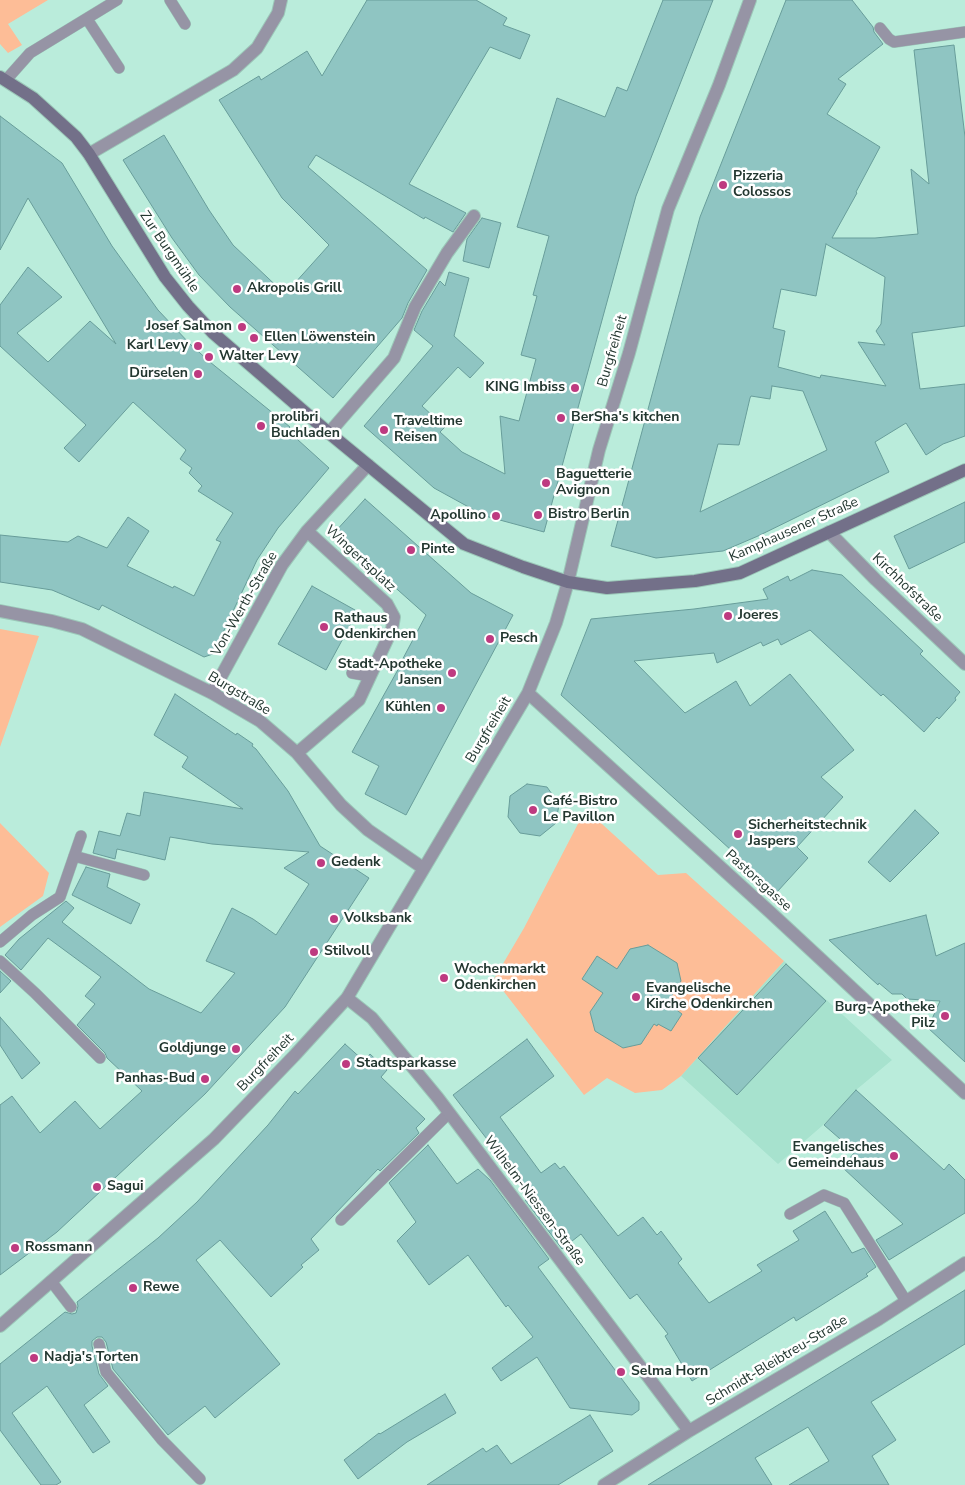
<!DOCTYPE html>
<meta charset="utf-8">
<style>
body{margin:0}
canvas{display:block;background:#baecdb}
</style>
<canvas width="965" height="1485"></canvas>
<script>
const ctx = document.querySelector('canvas').getContext('2d');
ctx.lineJoin = 'round';
function fillPath(path, color) {
  ctx.fillStyle = color;
  ctx.fill(path, 'evenodd');
}
function toPath(rows) {
  const path = new Path2D();
  for (const r of rows) {
    path.moveTo(r[0], r[1]);
    for (let i = 2; i < r.length; i += 2) path.lineTo(r[i], r[i + 1]);
  }
  return path;
}
function stroke(path, color, width, dash) {
  ctx.strokeStyle = color;
  ctx.lineWidth = width;
  ctx.lineCap = dash ? 'butt' : 'round';
  ctx.setLineDash(dash || []);
  ctx.stroke(path);
}
function drawText(font, color, halo, rows, align = 'center') {
  ctx.font = font + ' "Nunito Sans",sans-serif';
  ctx.lineWidth = 5;
  ctx.setLineDash([]);
  ctx.textBaseline = 'middle';
  ctx.strokeStyle = halo;
  ctx.fillStyle = color;
  for (const [text, x, y, turn = 0] of rows) {
    ctx.save();
    ctx.translate(x, y);
    ctx.rotate((+turn || 0) * Math.PI / 180);
    ctx.textAlign = isNaN(turn) ? turn : align;
    if (halo) ctx.strokeText(text, 0, 0);
    ctx.fillText(text, 0, 0);
    ctx.restore();
  }
}
const built = toPath([
 [784,961,892,1060,856,1090,822,1126,778,1164,681,1076]
]);
const green = toPath([
 [0,0,48,0,8,24,22,45,8,53,0,44],
 [0,629,39,636,0,747],
 [591,814,658,875,686,873,784,961,681,1076,662,1090,635,1093,607,1078,584,1095,494,979,524,928,582,816],
 [0,823,49,873,43,896,0,927]
]);
const building = toPath([
 [367,0,476,0,507,18,503,25,530,35,520,59,490,47,409,184,466,213,453,232,425,217,424,219,316,155,308,167,427,270,408,303,402,318,333,398,230,307,199,275,172,238,123,160,164,135,209,210,233,245,285,294,329,245,282,198,219,100,259,76,261,80,307,51,322,76,367,0],
 [663,0,713,0,636,196,544,532,485,516,434,488,364,426,433,346,414,330,422,311,440,281,445,286,449,272,469,278,454,336,484,363,470,378,458,367,422,406,445,427,440,432,462,452,505,474,500,416,519,421,536,359,521,355,537,296,533,295,549,236,517,227,557,98,605,117,617,87,627,91,663,0],
 [786,0,852,0,873,27,874,32,883,44,838,79,846,84,827,114,880,147,856,192,857,193,832,238,875,238,918,234,911,169,929,184,914,50,954,45,965,137,965,326,912,333,920,389,965,384,965,436,943,444,926,455,906,423,875,442,889,472,758,536,723,551,656,558,611,546,700,217,786,0],
 [826,244,885,277,881,324,876,331,885,345,858,342,886,386,821,375,820,378,778,367,785,331,773,328,781,289,816,296,826,244],
 [772,386,803,391,827,450,700,512,718,444,739,445,750,398,751,396,770,399,772,386],
 [0,116,62,163,112,246,158,310,190,344,210,362,290,427,287,430,329,468,278,528,257,560,213,654,204,657,102,605,99,610,52,590,0,582,0,535,68,542,78,536,107,548,128,517,149,531,127,566,173,588,174,586,194,596,221,542,216,540,233,513,198,491,202,486,189,473,192,468,180,459,186,450,133,402,79,462,64,448,86,425,0,346,0,305,28,267,62,297,17,333,48,362,90,321,116,344,28,198,0,250,0,116],
 [482,218,501,223,489,268,463,261,467,239,482,218],
 [365,499,471,593,513,615,406,815,365,794,379,766,352,752,400,666,399,666,426,615,334,533,365,499],
 [965,502,965,542,909,569,894,536,965,502],
 [812,570,842,575,923,651,920,654,960,692,955,698,956,700,939,719,937,717,924,732,883,694,881,696,810,630,781,645,778,639,763,646,761,642,717,663,714,653,634,661,685,713,736,681,750,706,790,674,854,750,821,777,843,797,797,847,808,858,777,892,561,695,591,619,694,609,768,599,763,589,788,576,790,581,812,570],
 [312,586,355,610,351,618,353,620,326,670,278,644,312,586],
 [175,694,236,735,237,733,253,744,252,746,256,749,288,791,320,846,369,878,285,1007,205,1094,57,1232,0,1275,0,1105,12,1096,40,1133,75,1101,100,1129,142,1091,107,1058,105,1053,77,1025,95,1004,85,996,101,977,48,938,21,970,5,955,19,939,66,901,74,908,62,922,149,989,201,1013,235,973,206,961,232,908,253,919,276,935,309,884,284,868,309,852,212,844,170,837,165,860,117,849,115,859,93,853,99,831,120,836,127,813,140,816,144,792,243,809,182,767,188,757,154,735,175,694],
 [527,784,547,787,559,804,556,823,540,836,520,833,508,817,510,796,527,784],
 [915,810,939,833,890,882,868,862,915,810],
 [86,867,110,874,107,887,140,904,131,924,72,895,86,867],
 [926,915,936,956,965,943,965,1062,928,1028,940,1001,907,999,902,994,892,994,879,983,878,985,829,940,926,915],
 [648,945,677,963,681,981,669,1000,672,1003,670,1005,682,1014,671,1031,658,1024,657,1026,654,1024,641,1044,623,1048,595,1031,590,1012,603,993,582,979,597,956,617,969,630,949,648,945],
 [786,964,826,1001,737,1095,698,1058,786,964],
 [0,971,11,981,0,993,0,971],
 [0,1017,40,1063,22,1079,0,1045,0,1017],
 [527,1039,554,1076,500,1117,541,1173,555,1163,560,1169,564,1166,618,1236,643,1217,657,1235,661,1231,682,1259,678,1263,709,1303,762,1271,757,1265,799,1240,793,1231,825,1211,852,1253,864,1248,876,1267,866,1274,868,1276,817,1308,796,1321,794,1317,692,1381,665,1336,668,1334,637,1294,630,1299,581,1234,562,1249,525,1200,530,1195,453,1095,527,1039],
 [345,1044,364,1061,370,1054,387,1070,381,1077,425,1119,416,1128,419,1133,380,1171,378,1169,311,1239,319,1250,301,1265,303,1267,271,1297,220,1240,196,1260,280,1364,215,1418,205,1406,168,1435,113,1369,106,1342,102,1337,97,1337,92,1341,92,1346,99,1374,108,1386,84,1405,110,1442,93,1453,47,1386,12,1413,61,1482,56,1485,41,1485,0,1430,0,1364,65,1312,72,1314,76,1313,78,1306,77,1302,158,1238,197,1202,268,1125,295,1091,298,1094,345,1044],
 [856,1090,944,1170,949,1164,965,1180,965,1213,889,1260,876,1240,903,1224,842,1167,855,1152,824,1125,856,1090],
 [428,1145,457,1184,478,1169,490,1180,549,1259,538,1267,639,1402,639,1410,632,1415,570,1408,537,1357,501,1381,492,1368,533,1337,508,1305,506,1307,468,1255,429,1285,397,1241,416,1222,389,1183,428,1145],
 [965,1290,965,1344,871,1402,896,1440,872,1456,889,1485,789,1485,829,1461,808,1427,755,1458,772,1485,648,1485,965,1290],
 [445,1394,456,1413,407,1442,358,1479,344,1460,379,1433,380,1434,445,1394],
 [590,1415,613,1451,558,1485,427,1485,483,1448,486,1452,497,1445,511,1464,590,1415]
]);
const service = toPath([
 [170,0,185,24],
 [87,19,119,68],
 [880,28,889,39,894,42,965,32],
 [6,80,30,53,117,0],
 [352,673,369,676],
 [74,856,144,875],
 [0,942,32,915,60,897,81,836],
 [0,961,35,993,100,1058],
 [790,1214,824,1195,844,1203,906,1301],
 [341,1220,449,1113],
 [51,1281,71,1307],
 [99,1344,106,1372,162,1440,200,1479]
]);
const minor = toPath([
 [89,154,233,70,257,48,278,13,281,0],
 [329,433,394,358,415,307,447,253,474,216],
 [829,532,876,580,965,664],
 [0,611,52,621,82,629,212,693,260,721,297,753,341,805,368,830,423,868],
 [212,693,282,565,307,531,368,465],
 [297,753,359,700,392,629,394,617,387,604,307,531],
 [347,998,372,1018,438,1098,689,1431],
 [604,1485,689,1431,879,1319,965,1263]
]);
const tertiary = toPath([
 [528,693,770,912,965,1093],
 [0,1326,214,1139,294,1056,347,998,528,693,556,623,568,582,599,450,629,353,668,209,719,85,750,0]
]);
const secondary = toPath([
 [0,77,33,98,76,137,89,154,165,277,188,306,213,333,329,433,464,544,523,567,568,582,607,588,695,581,740,573,965,470]
]);
const markers = [
 [723,185,5,"#be3a80"],
 [237,289,5,"#be3a80"],
 [242,327,5,"#be3a80"],
 [254,338,5,"#be3a80"],
 [198,346,5,"#be3a80"],
 [209,357,5,"#be3a80"],
 [198,374,5,"#be3a80"],
 [575,388,5,"#be3a80"],
 [561,418,5,"#be3a80"],
 [261,426,5,"#be3a80"],
 [384,430,5,"#be3a80"],
 [546,483,5,"#be3a80"],
 [538,515,5,"#be3a80"],
 [496,516,5,"#be3a80"],
 [411,550,5,"#be3a80"],
 [728,616,5,"#be3a80"],
 [324,627,5,"#be3a80"],
 [490,639,5,"#be3a80"],
 [452,673,5,"#be3a80"],
 [441,708,5,"#be3a80"],
 [533,810,5,"#be3a80"],
 [738,834,5,"#be3a80"],
 [321,863,5,"#be3a80"],
 [334,919,5,"#be3a80"],
 [314,952,5,"#be3a80"],
 [444,978,5,"#be3a80"],
 [636,997,5,"#be3a80"],
 [945,1016,5,"#be3a80"],
 [236,1049,5,"#be3a80"],
 [346,1064,5,"#be3a80"],
 [205,1079,5,"#be3a80"],
 [894,1156,5,"#be3a80"],
 [97,1187,5,"#be3a80"],
 [15,1248,5,"#be3a80"],
 [133,1288,5,"#be3a80"],
 [34,1358,5,"#be3a80"],
 [621,1372,5,"#be3a80"]
];
const poiNames = [
 ["Pizzeria",733,177],
 ["Colossos",733,193],
 ["Akropolis Grill",247,289],
 ["Josef Salmon",232,327,"right"],
 ["Ellen Löwenstein",264,338],
 ["Karl Levy",188,346,"right"],
 ["Walter Levy",219,357],
 ["Dürselen",188,374,"right"],
 ["KING Imbiss",565,388,"right"],
 ["prolibri",271,418],
 ["Buchladen",271,434],
 ["BerSha's kitchen",571,418],
 ["Traveltime",394,422],
 ["Reisen",394,438],
 ["Baguetterie",556,475],
 ["Avignon",556,491],
 ["Bistro Berlin",548,515],
 ["Apollino",486,516,"right"],
 ["Pinte",421,550],
 ["Joeres",738,616],
 ["Rathaus",334,619],
 ["Odenkirchen",334,635],
 ["Pesch",500,639],
 ["Stadt-Apotheke",442,665,"right"],
 ["Jansen",442,681,"right"],
 ["Kühlen",431,708,"right"],
 ["Café-Bistro",543,802],
 ["Le Pavillon",543,818],
 ["Sicherheitstechnik",748,826],
 ["Jaspers",748,842],
 ["Gedenk",331,863],
 ["Volksbank",344,919],
 ["Stilvoll",324,952],
 ["Wochenmarkt",454,970],
 ["Odenkirchen",454,986],
 ["Evangelische",646,989],
 ["Kirche Odenkirchen",646,1005],
 ["Burg-Apotheke",935,1008,"right"],
 ["Pilz",935,1024,"right"],
 ["Goldjunge",226,1049,"right"],
 ["Stadtsparkasse",356,1064],
 ["Panhas-Bud",195,1079,"right"],
 ["Evangelisches",884,1148,"right"],
 ["Gemeindehaus",884,1164,"right"],
 ["Sagui",107,1187],
 ["Rossmann",25,1248],
 ["Rewe",143,1288],
 ["Nadja's Torten",44,1358],
 ["Selma Horn",631,1372]
];
const streetNames = [
 ["Zur Burgmühle",169,252,56],
 ["Burgfreiheit",613,351,-74],
 ["Kamphausener Straße",794,530,-24],
 ["Wingertsplatz",360,559,43],
 ["Kirchhofstraße",907,588,44],
 ["Von-Werth-Straße",245,604,-60],
 ["Burgstraße",239,694,31],
 ["Burgfreiheit",489,730,-59],
 ["Pastorsgasse",758,881,42],
 ["Burgfreiheit",266,1063,-46],
 ["Wilhelm-Niessen-Straße",534,1201,53],
 ["Schmidt-Bleibtreu-Straße",777,1361,-31]
];
fillPath(built, '#a7e2ce');
fillPath(green, '#fdbd97');
fillPath(building, '#8fc5c2');
stroke(building, '#689d9a', 1);
stroke(service, '#9cc8b9', 12);
stroke(minor, '#9cc8b9', 14);
stroke(tertiary, '#9cc8b9', 14);
stroke(secondary, '#9cc8b9', 14);
stroke(service, '#9694a5', 11);
stroke(minor, '#9694a5', 12);
stroke(tertiary, '#9694a5', 12);
stroke(secondary, '#737089', 12);
for (const [x, y, r, color] of markers) {
  const dot = new Path2D();
  dot.arc(x, y, r, 0, 2 * Math.PI);
  ctx.fillStyle = color;
  ctx.fill(dot);
  stroke(dot, '#fff', 2);
}
drawText('bold 14px', '#233730', '#fff', poiNames, 'left');
drawText('14px', '#233730', '#fff', streetNames);
</script>
